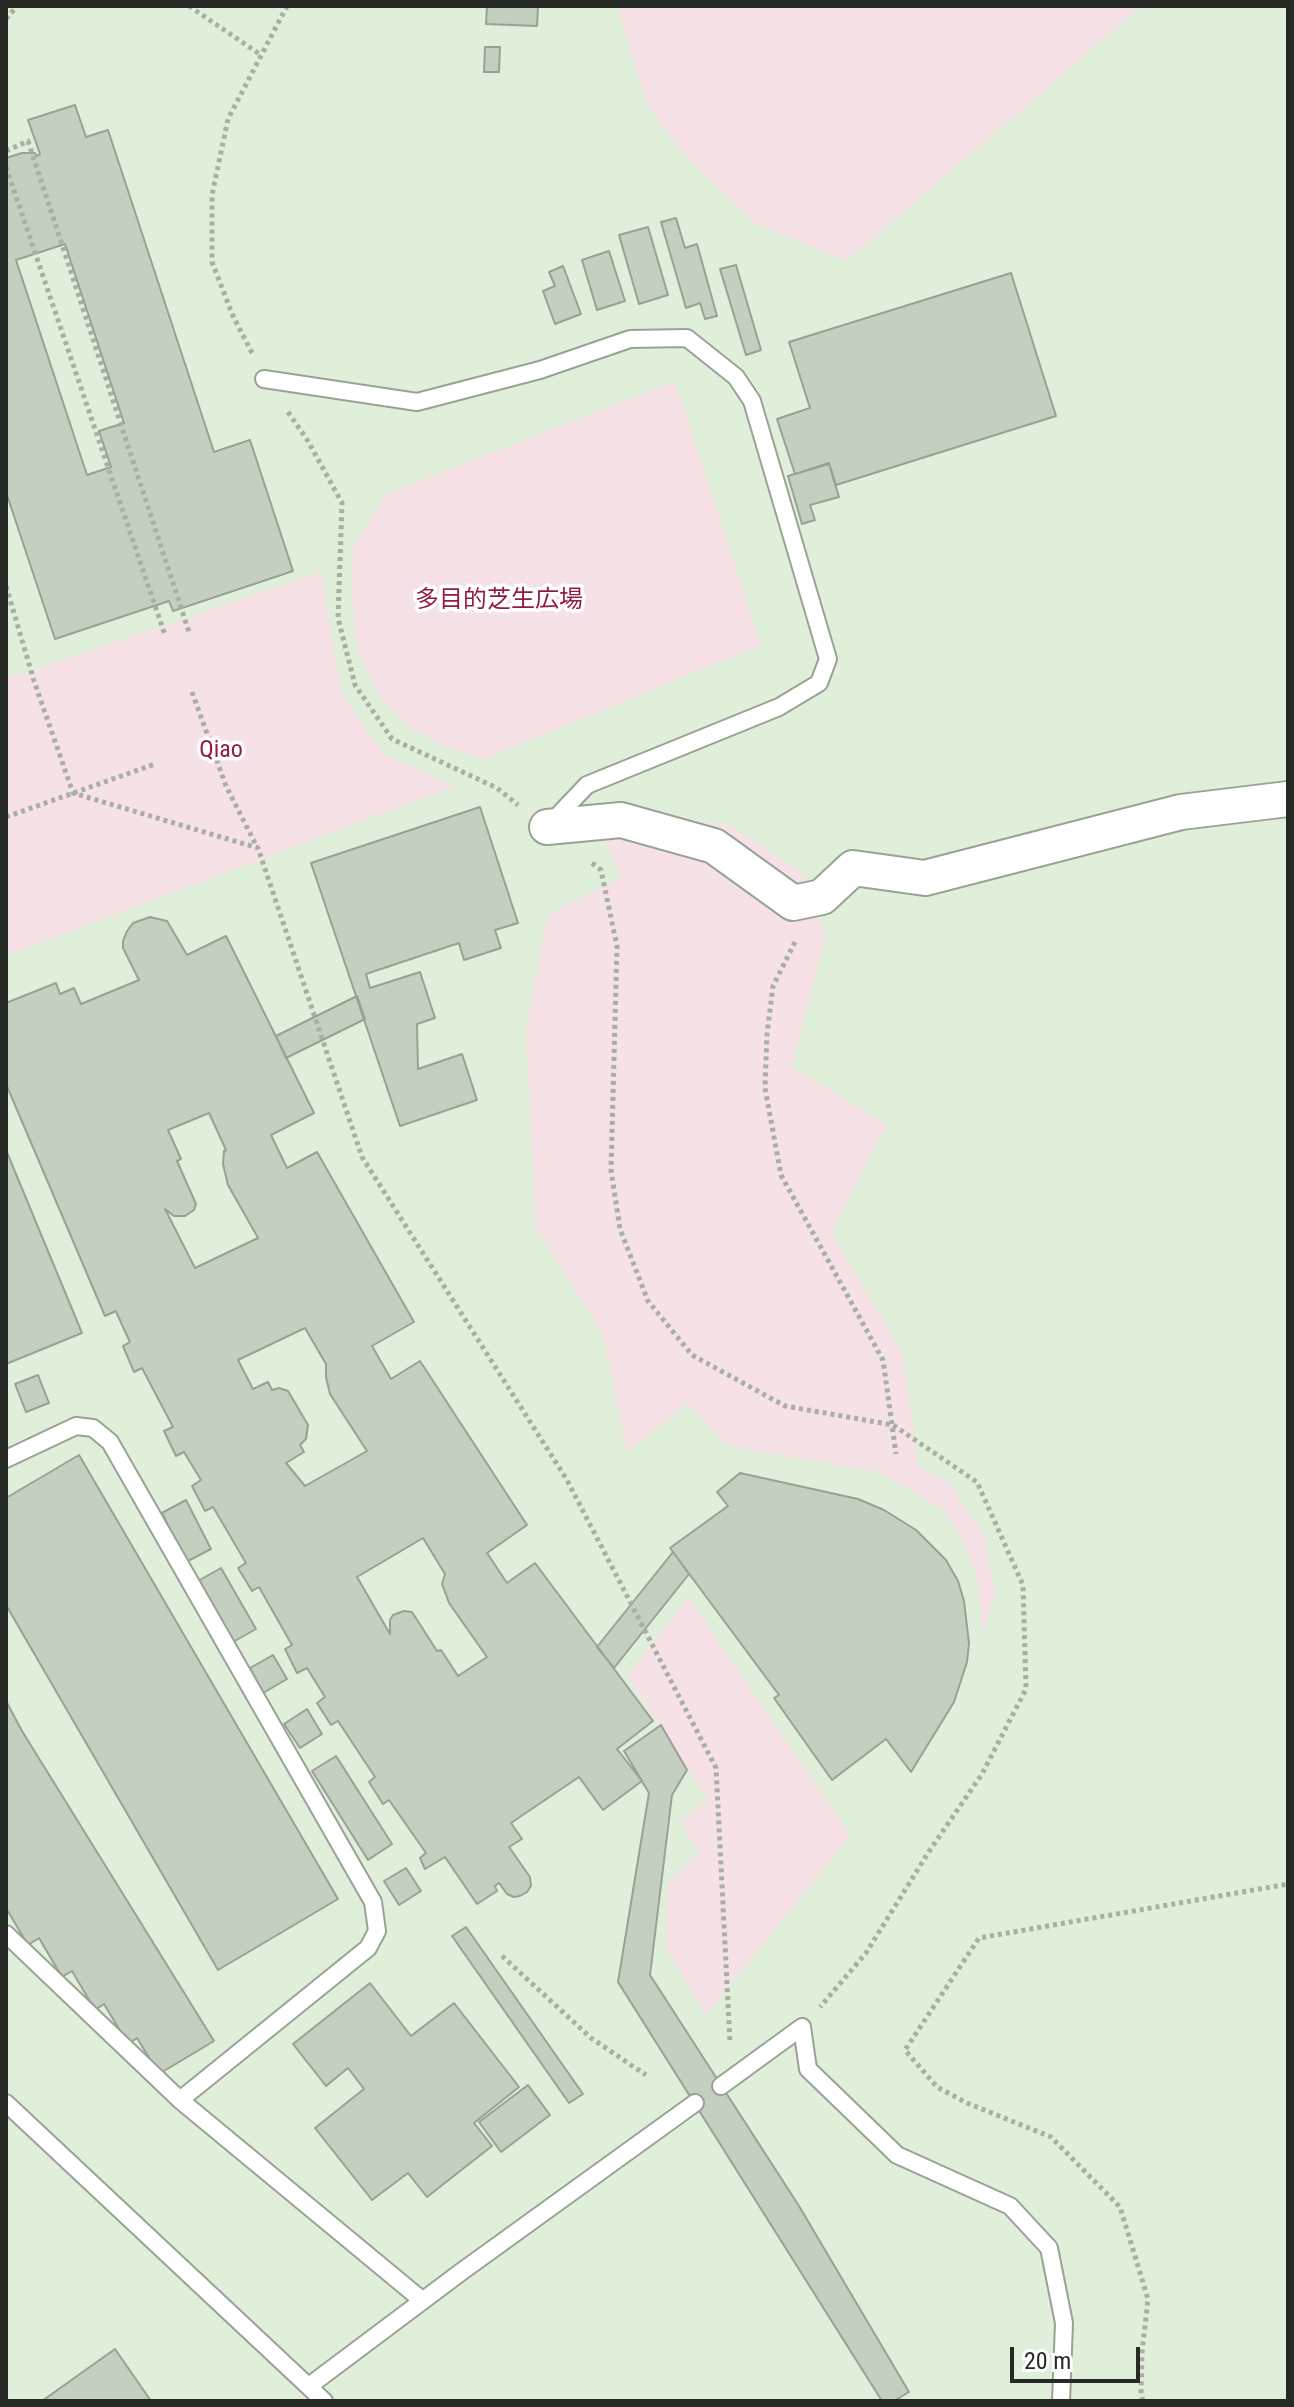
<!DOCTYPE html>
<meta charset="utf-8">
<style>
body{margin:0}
#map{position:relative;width:1294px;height:2407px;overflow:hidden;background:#effaeb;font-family:"Roboto Condensed",sans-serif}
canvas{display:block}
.frame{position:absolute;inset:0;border:8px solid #262a24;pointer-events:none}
.scale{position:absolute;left:1010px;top:2347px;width:130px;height:36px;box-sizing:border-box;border:4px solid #262a24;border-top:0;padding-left:10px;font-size:24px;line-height:28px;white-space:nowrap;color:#262a24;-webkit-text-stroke:6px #fff;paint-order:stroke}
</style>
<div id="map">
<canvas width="1294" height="2407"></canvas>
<div class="frame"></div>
<div class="scale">20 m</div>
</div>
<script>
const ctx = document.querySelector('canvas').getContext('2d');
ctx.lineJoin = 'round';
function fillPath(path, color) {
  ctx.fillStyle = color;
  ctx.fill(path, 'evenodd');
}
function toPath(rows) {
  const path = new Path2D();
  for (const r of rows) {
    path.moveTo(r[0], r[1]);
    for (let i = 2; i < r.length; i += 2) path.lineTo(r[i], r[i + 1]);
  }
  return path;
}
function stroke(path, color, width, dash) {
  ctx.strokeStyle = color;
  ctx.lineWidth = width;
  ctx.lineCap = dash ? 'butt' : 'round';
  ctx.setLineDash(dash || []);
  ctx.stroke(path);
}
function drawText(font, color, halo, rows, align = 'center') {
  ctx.font = font + ' "Roboto Condensed","Noto Sans JP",sans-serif';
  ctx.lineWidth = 7;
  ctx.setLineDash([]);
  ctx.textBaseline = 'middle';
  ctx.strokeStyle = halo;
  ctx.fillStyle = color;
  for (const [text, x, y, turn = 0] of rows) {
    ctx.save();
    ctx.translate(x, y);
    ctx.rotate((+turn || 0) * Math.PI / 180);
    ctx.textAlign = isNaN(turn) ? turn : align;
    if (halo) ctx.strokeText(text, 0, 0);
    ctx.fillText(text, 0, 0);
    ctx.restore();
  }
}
const built = toPath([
 [6,6,1288,6,1288,2401,6,2401]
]);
const green = toPath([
 [617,6,1142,6,847,261,756,224,689,160,648,107],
 [675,381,761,645,485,759,444,746,407,726,379,695,357,650,351,597,353,547,387,494],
 [321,572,342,695,385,755,455,786,6,956,6,679],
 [588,805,651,812,731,826,800,871,826,933,792,1067,887,1125,831,1232,903,1353,918,1467,950,1483,983,1534,996,1593,983,1634,977,1579,966,1546,943,1509,878,1472,727,1446,688,1403,627,1452,603,1334,536,1228,526,1031,547,916,621,877],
 [688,1597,851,1835,706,2015,665,1947,668,1883,699,1852,680,1822,708,1800,627,1676]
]);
const building = toPath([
 [487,6,538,6,537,26,486,24,487,6],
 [485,47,500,47,499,72,484,72,485,47],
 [75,105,86,137,108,130,214,452,250,440,293,571,173,611,169,601,55,639,6,492,6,158,22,153,35,153,37,156,40,154,28,120,75,105],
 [65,244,124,423,99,431,111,467,87,475,16,260,65,244],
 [676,218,685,248,697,244,717,316,705,319,700,303,686,308,661,222,676,218],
 [648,227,668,295,639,304,619,235,648,227],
 [609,251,625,301,597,310,582,260,609,251],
 [736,265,761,350,746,355,720,269,736,265],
 [563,266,581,314,555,324,543,291,555,286,549,272,563,266],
 [1011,273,1056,416,836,485,829,463,795,474,777,419,810,408,789,342,1011,273],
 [829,464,839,497,810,505,815,520,802,524,788,476,829,464],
 [480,807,518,923,495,930,501,948,464,960,459,943,366,974,370,988,420,972,435,1018,417,1024,418,1069,462,1054,477,1100,400,1126,311,863,480,807],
 [150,917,167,921,187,955,226,936,314,1113,271,1135,287,1168,317,1152,414,1322,372,1346,391,1379,420,1361,527,1525,487,1553,507,1583,535,1563,653,1721,617,1749,642,1781,603,1810,579,1777,511,1823,522,1839,509,1847,530,1877,531,1886,527,1892,520,1896,514,1897,507,1894,499,1883,495,1886,497,1891,477,1904,445,1857,425,1869,420,1858,426,1853,389,1800,383,1804,369,1782,375,1777,338,1721,331,1725,317,1703,325,1697,307,1668,297,1673,285,1649,292,1645,259,1587,252,1591,238,1568,246,1563,213,1507,205,1511,192,1486,201,1480,184,1452,176,1456,164,1431,173,1427,142,1368,134,1372,123,1346,130,1342,117,1314,116,1311,105,1316,6,1084,6,1003,56,983,60,994,74,988,81,1004,139,980,123,948,123,941,127,931,133,923,150,917],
 [209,1113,226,1150,224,1151,223,1164,228,1185,258,1238,195,1268,165,1209,174,1216,185,1216,194,1210,196,1204,177,1161,181,1159,168,1130,209,1113],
 [305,1328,326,1364,326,1377,330,1394,367,1451,305,1486,286,1463,304,1452,300,1445,306,1439,308,1425,288,1391,279,1388,272,1390,268,1382,253,1389,238,1360,305,1328],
 [423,1538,445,1574,442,1584,449,1603,487,1657,458,1676,441,1650,437,1651,412,1612,404,1611,393,1615,390,1620,390,1634,357,1577,423,1538],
 [357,996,365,1019,286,1058,276,1036,357,996],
 [6,1150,82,1333,6,1364,6,1150],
 [38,1375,49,1403,26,1412,15,1384,38,1375],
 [79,1455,338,1899,218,1970,6,1605,6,1498,79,1455],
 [740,1473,858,1499,884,1510,916,1530,946,1560,958,1581,964,1601,969,1643,967,1662,954,1702,911,1772,886,1739,832,1780,774,1698,779,1695,673,1552,670,1548,728,1506,717,1492,740,1473],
 [186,1500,211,1549,186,1562,162,1513,186,1500],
 [673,1552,689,1574,614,1668,597,1647,673,1552],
 [221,1568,256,1629,233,1642,198,1581,221,1568],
 [273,1655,287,1679,263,1693,250,1668,273,1655],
 [6,1701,22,1731,214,2041,159,2074,137,2038,128,2044,104,2004,95,2010,72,1971,62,1977,39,1938,28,1945,6,1908,6,1701],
 [307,1709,322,1734,300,1748,284,1724,307,1709],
 [661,1725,687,1770,672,1795,650,1975,799,2206,909,2392,894,2401,882,2401,618,1982,649,1793,624,1751,661,1725],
 [336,1756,392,1844,368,1860,312,1771,336,1756],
 [406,1868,421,1891,399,1905,384,1881,406,1868],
 [466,1927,583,2094,569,2103,452,1936,466,1927],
 [370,1983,411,2036,454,2003,519,2087,474,2123,492,2146,427,2197,408,2173,372,2200,315,2128,364,2089,348,2068,326,2086,293,2044,370,1983],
 [528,2085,550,2115,501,2152,479,2122,528,2085],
 [115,2349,151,2401,42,2401,115,2349]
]);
const path = toPath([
 [189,6,261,55],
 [6,19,17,6],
 [6,151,28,141,189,632],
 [6,167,165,635],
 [252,353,233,316,212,262,212,195,228,119,287,6],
 [288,412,308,441,342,503,338,618,355,685,392,739,497,788,518,805],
 [6,586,34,681,73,793,258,848,362,1157,567,1480,716,1768,730,2043],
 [192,692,226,786,257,847],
 [6,817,155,764],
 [592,863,601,870,617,946,611,1170,620,1229,648,1301,692,1355,785,1406,893,1425,977,1482,1023,1585,1026,1689,982,1774,928,1853,866,1953,820,2007],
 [795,942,773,986,767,1034,765,1088,781,1175,883,1360,896,1454],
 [502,1956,591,2038,646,2075],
 [1143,2401,1141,2394,1142,2352,1148,2299,1120,2207,1051,2137,967,2103,937,2087,905,2050,979,1938,1288,1884]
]);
const service = toPath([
 [264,379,417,402,540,370,630,339,687,338,736,377,752,401,828,659,819,683,779,707,587,785,551,823],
 [6,1459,76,1426,93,1428,110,1442,373,1902,377,1931,368,1948,180,2100],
 [6,1934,180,2100,423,2301],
 [721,2086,802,2027,808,2069,897,2155,1010,2206,1049,2248,1064,2323,1061,2401],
 [6,2103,324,2401],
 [309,2386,461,2272,695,2103]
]);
const minor = toPath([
 [547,827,621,820,714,846,793,903,822,897,853,868,925,878,1181,812,1288,799]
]);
const parkNames = [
 ["多目的芝生広場",499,601],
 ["Qiao",221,751]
];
fillPath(built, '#dfefd9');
fillPath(green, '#f6e2e6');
fillPath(building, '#c4cfc0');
stroke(building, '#98a294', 2);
stroke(service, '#99a395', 20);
stroke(minor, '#99a395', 38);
stroke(path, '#a7b0a4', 5, [4, 4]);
stroke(service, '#fff', 16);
stroke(minor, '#fff', 34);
drawText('24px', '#931a46', '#fff', parkNames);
</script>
